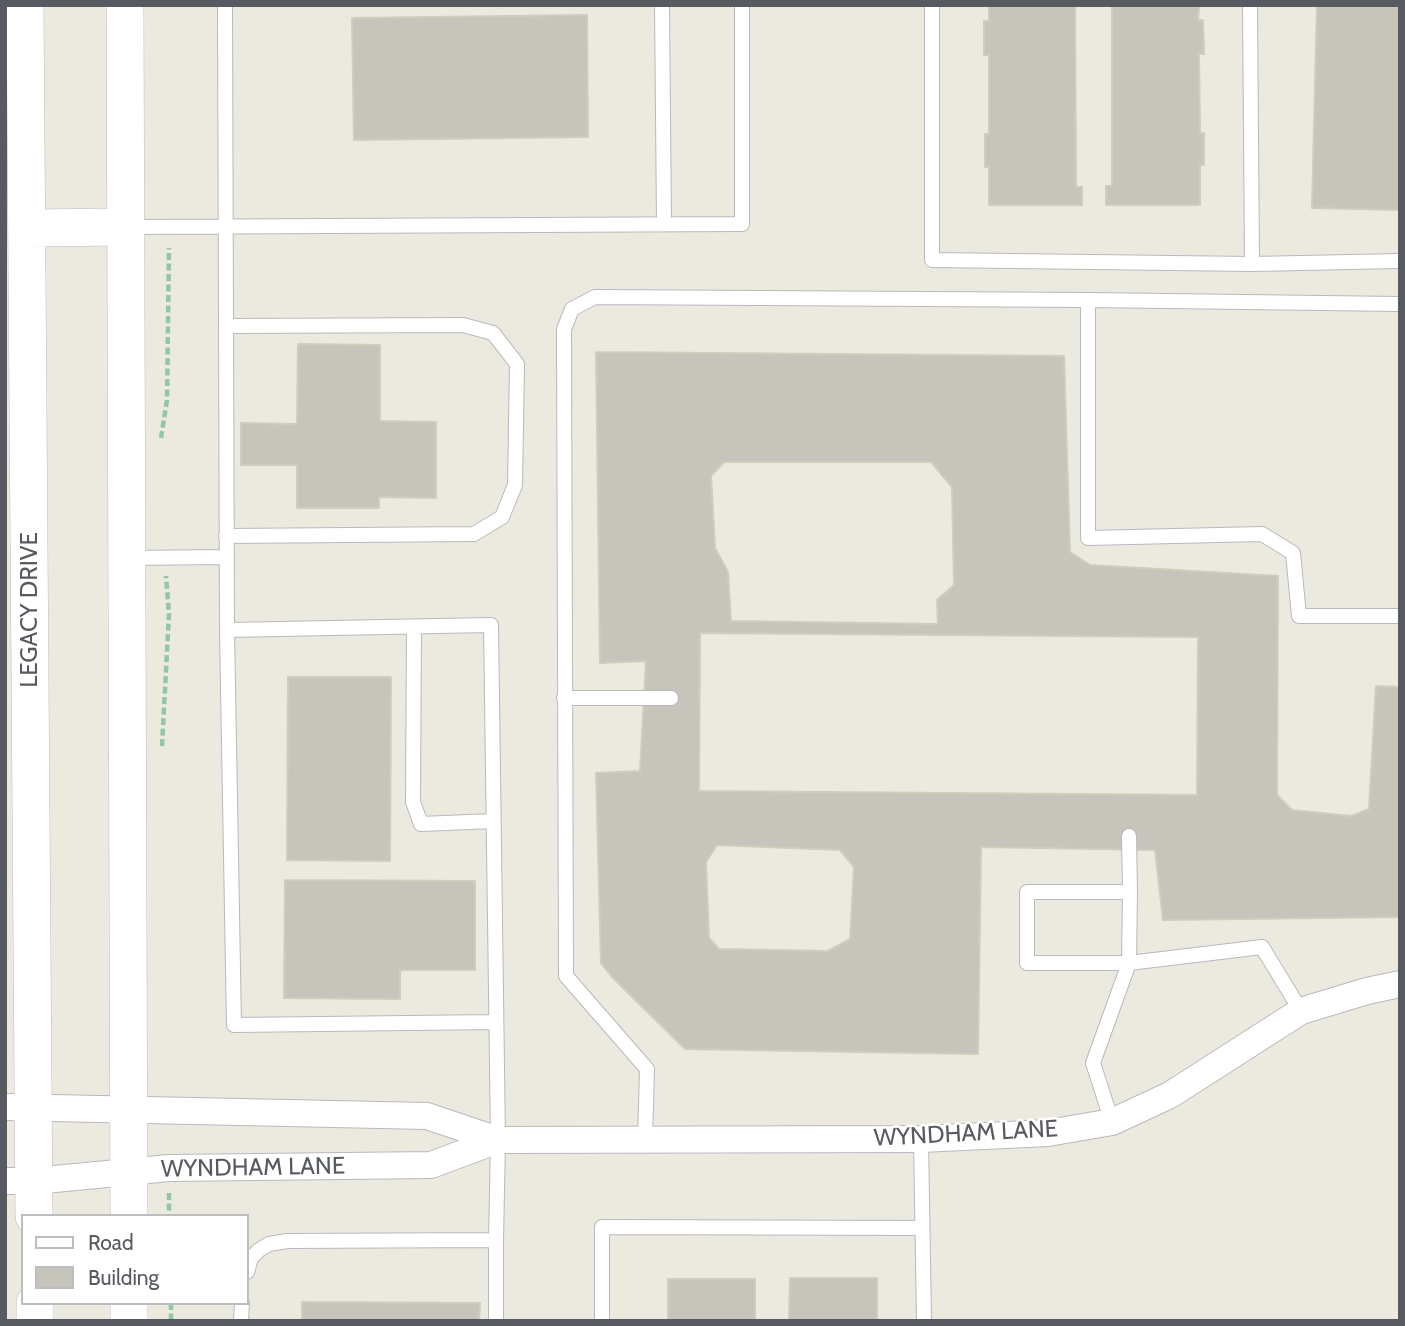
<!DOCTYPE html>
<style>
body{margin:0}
#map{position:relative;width:1405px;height:1326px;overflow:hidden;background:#eceade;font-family:Cabin,sans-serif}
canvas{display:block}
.frame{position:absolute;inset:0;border:7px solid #575b61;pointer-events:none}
.legend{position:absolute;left:21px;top:1214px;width:228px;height:91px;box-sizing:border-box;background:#fff;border:2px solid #bcbdc0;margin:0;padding:9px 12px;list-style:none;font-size:21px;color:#575b61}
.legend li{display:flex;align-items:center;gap:14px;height:35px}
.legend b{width:35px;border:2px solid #bcbdc0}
</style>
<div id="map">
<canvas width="1405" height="1326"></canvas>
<div class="frame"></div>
<ul class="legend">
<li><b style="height:9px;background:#fff"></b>Road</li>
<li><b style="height:19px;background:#c7c4bb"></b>Building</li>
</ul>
</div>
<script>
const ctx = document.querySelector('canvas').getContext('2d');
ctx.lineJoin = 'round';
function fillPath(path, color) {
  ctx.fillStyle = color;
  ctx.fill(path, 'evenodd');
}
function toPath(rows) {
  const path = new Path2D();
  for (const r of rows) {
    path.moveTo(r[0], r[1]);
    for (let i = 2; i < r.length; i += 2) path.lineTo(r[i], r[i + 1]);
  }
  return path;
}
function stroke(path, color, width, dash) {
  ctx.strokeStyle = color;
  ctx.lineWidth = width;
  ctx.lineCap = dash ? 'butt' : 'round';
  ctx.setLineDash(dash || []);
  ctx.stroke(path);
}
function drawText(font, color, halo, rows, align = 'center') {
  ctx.font = font + ' Cabin,sans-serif';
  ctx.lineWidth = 5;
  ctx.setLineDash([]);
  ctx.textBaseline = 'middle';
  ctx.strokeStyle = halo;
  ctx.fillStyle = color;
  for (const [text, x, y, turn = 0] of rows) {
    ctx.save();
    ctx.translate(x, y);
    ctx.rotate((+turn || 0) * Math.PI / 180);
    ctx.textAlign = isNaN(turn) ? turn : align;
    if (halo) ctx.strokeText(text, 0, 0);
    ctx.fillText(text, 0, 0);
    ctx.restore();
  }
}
const building = toPath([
 [989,5,1075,5,1076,187,1082,187,1082,205,989,205,989,167,985,167,985,134,989,134,989,55,984,55,984,21,989,21,989,5],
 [1112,5,1199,5,1198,20,1203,20,1204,54,1199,54,1200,133,1204,133,1204,165,1200,165,1200,205,1106,205,1106,186,1112,186,1112,5],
 [1317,5,1400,5,1400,210,1312,208,1317,5],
 [587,15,588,137,354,140,352,18,587,15],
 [298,344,380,345,380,421,436,422,436,498,379,497,379,508,297,508,297,465,241,465,241,423,297,424,298,344],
 [596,352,1064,356,1070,552,1090,565,1278,576,1277,795,1292,810,1351,816,1369,809,1376,686,1400,687,1400,917,1163,920,1155,850,981,847,978,1054,685,1049,612,977,601,963,596,773,640,771,646,661,600,663,596,352],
 [724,462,931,462,952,487,954,585,937,600,938,624,731,621,728,572,715,548,711,476,724,462],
 [700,633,1198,637,1197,795,699,791,700,633],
 [717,845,840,850,854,867,850,939,828,951,719,949,709,938,706,862,717,845],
 [288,677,391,677,390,861,287,860,288,677],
 [285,880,475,881,475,970,400,970,400,999,284,998,285,880],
 [790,1278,877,1278,877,1321,789,1321,790,1278],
 [668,1279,755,1279,755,1321,668,1321,668,1279],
 [302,1302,480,1303,479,1321,302,1321,302,1302]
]);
const path = toPath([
 [161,438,167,400,169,248],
 [162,746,169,614,166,576],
 [169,1193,169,1216],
 [171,1303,171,1321]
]);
const service = toPath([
 [225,5,227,630,491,625,498,1140,496,1240,287,1241,269,1244,259,1250,251,1258,247,1272],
 [662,5,664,224],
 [932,5,932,260,1252,264,1250,5],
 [126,227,742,224,742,5],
 [1252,264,1400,261],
 [1400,304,1088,300,1088,538,1262,534,1293,553,1299,616,1400,616],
 [226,326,463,325,493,333,517,364,515,485,502,517,474,534,226,536],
 [126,558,226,557],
 [414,627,413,802,421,824,493,821],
 [227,630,234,1025,496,1022],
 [564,698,671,698],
 [1129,836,1130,892],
 [1112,1122,1093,1063,1129,963,1027,963,1027,892,1130,892,1129,963,1262,947,1301,1011],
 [921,1139,924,1321],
 [645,1140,647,1069,566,976,564,329,572,309,595,297,1088,300],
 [496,1240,496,1321],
 [241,1321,242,1303],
 [602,1321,602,1227,922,1228]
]);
const minor = toPath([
 [5,1107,427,1116,498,1140,921,1139,1048,1133,1112,1122,1170,1095,1301,1011,1367,991,1400,984],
 [5,1181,34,1181,169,1168,431,1165,498,1140]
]);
const secondary = toPath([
 [25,5,34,1216],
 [125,5,129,1216],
 [27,228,126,227],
 [35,1303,35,1321],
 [129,1303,129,1321]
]);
const streetNames = [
 ["LEGACY DRIVE",30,610,-90],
 ["WYNDHAM LANE",966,1134,-3],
 ["WYNDHAM LANE",253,1168,-1]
];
fillPath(building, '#c7c4bb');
stroke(building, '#d1ccbc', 2);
stroke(service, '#b7b9bf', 16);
stroke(minor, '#b7b9bf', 28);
stroke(secondary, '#b9bcc4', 38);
stroke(path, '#91c7a5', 4.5, [7, 3.5]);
stroke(service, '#fff', 14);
stroke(minor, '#fff', 26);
stroke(secondary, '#fff', 37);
drawText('24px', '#575b61', '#fff', streetNames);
</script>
